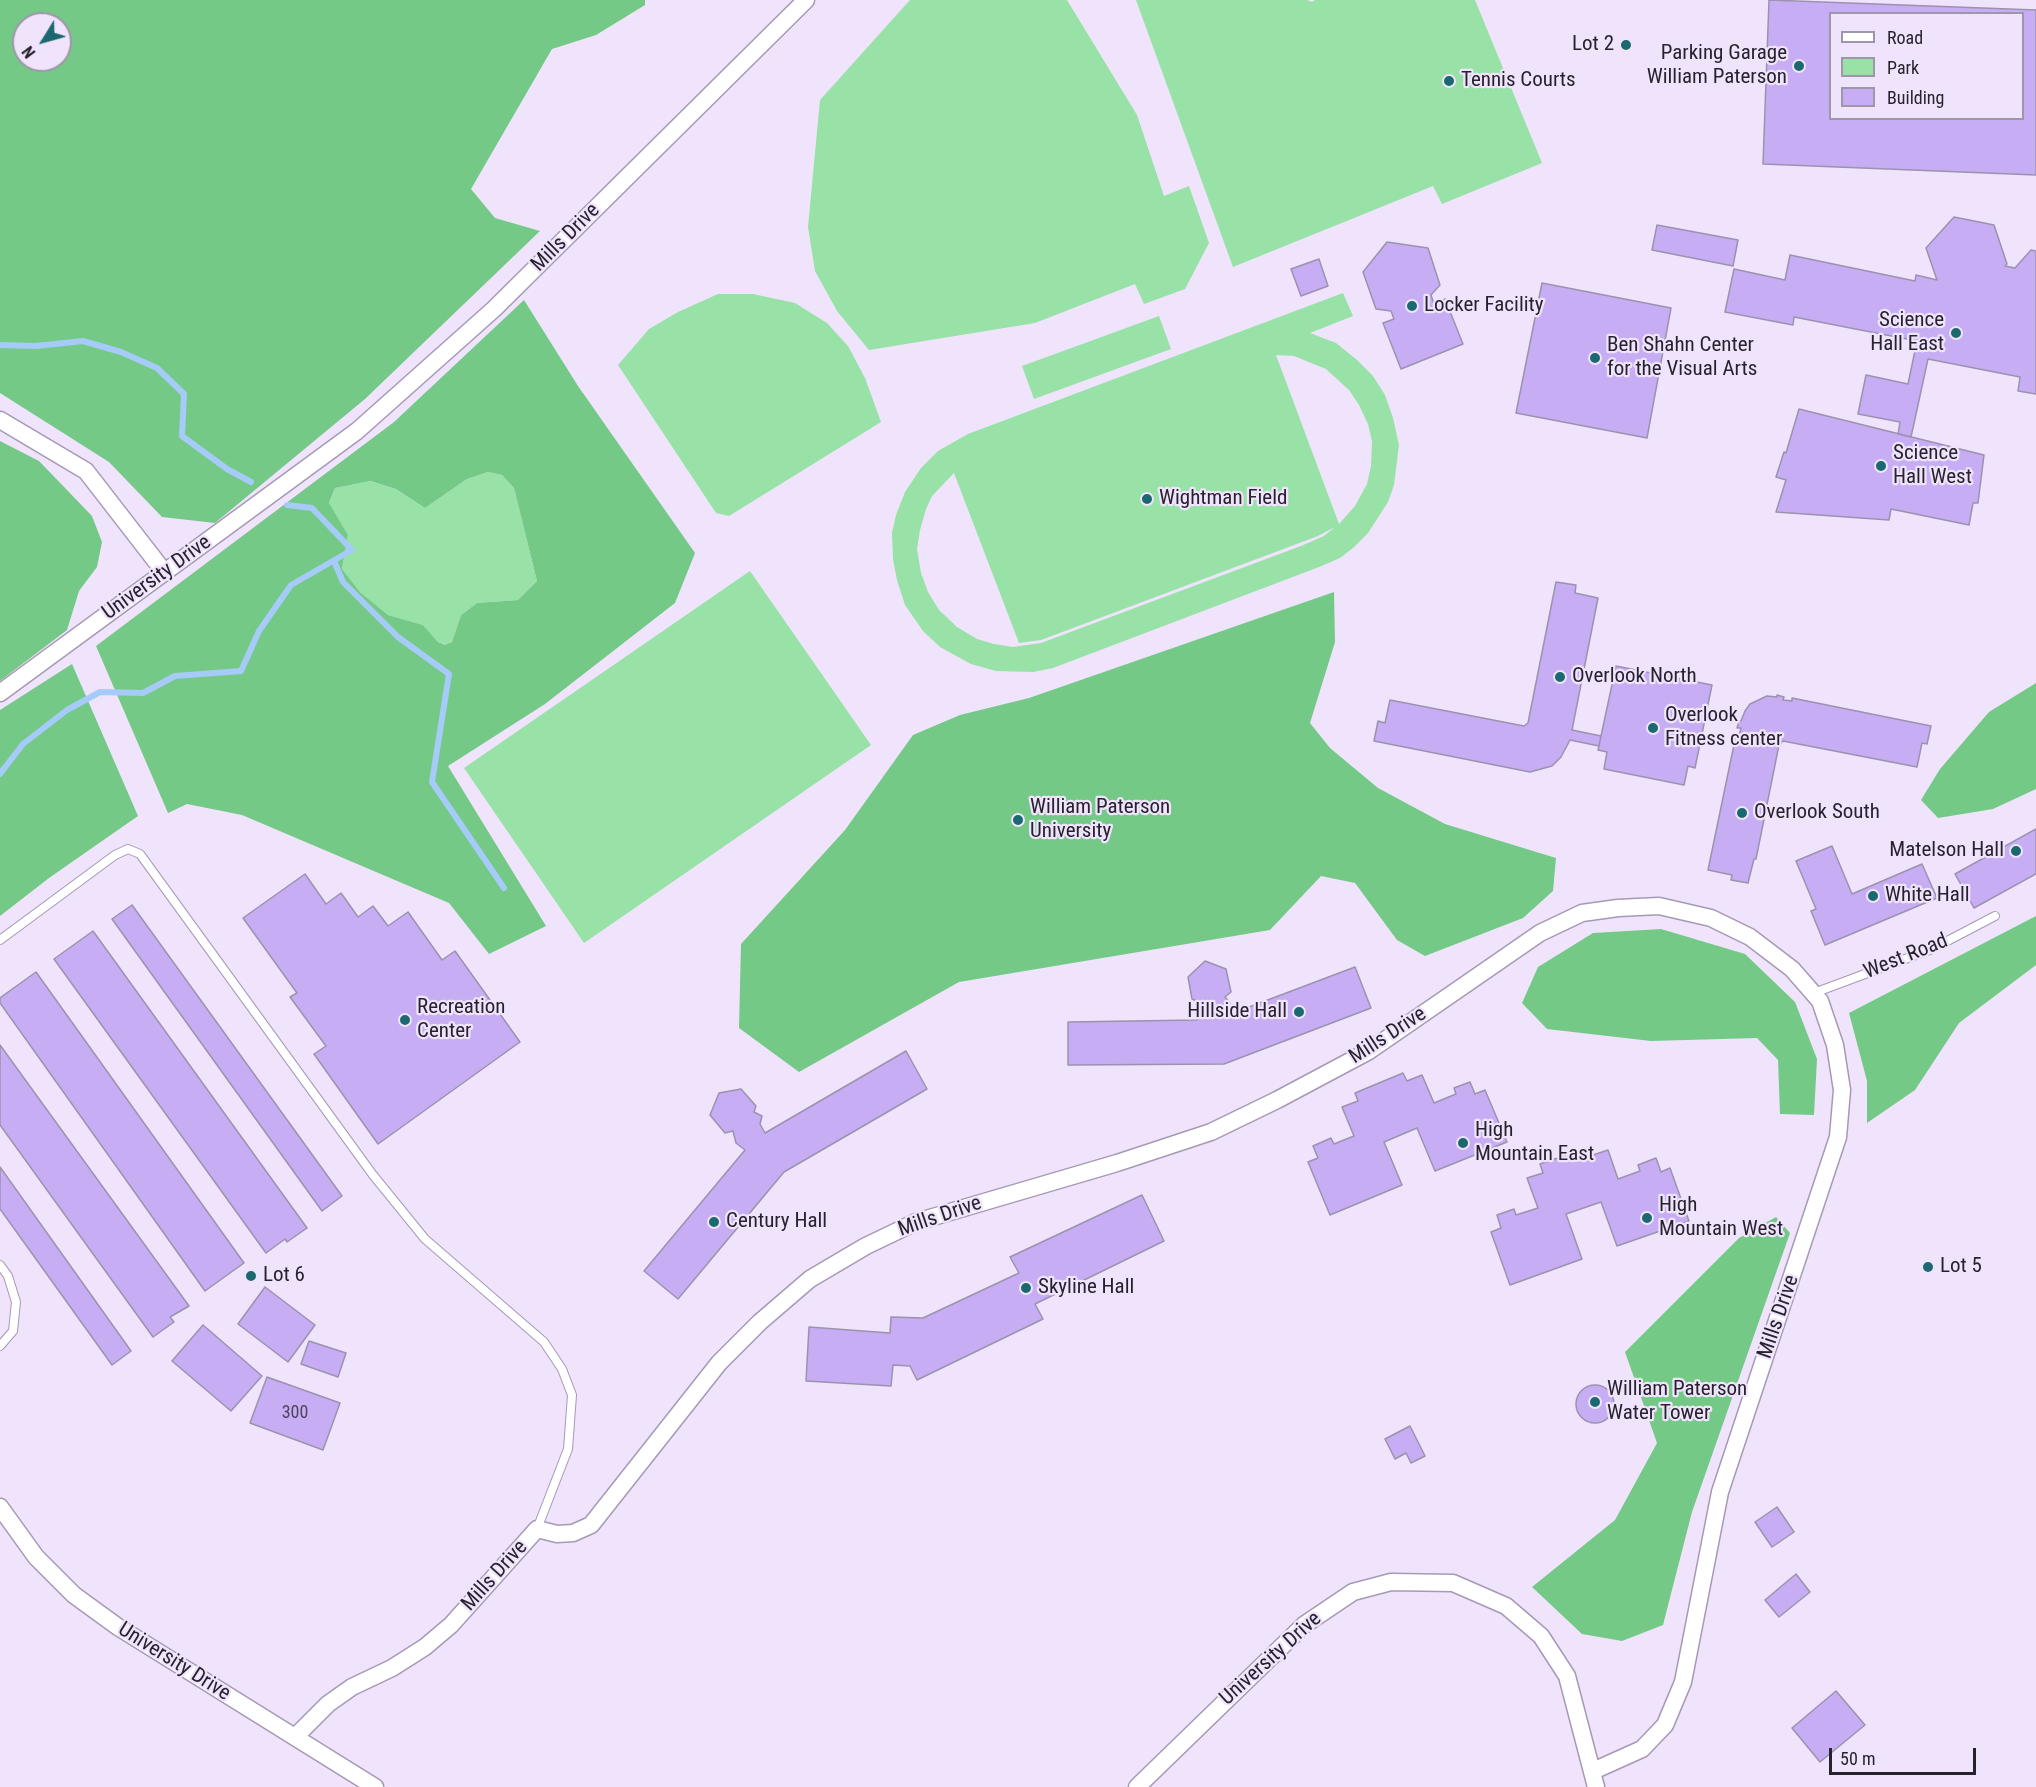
<!DOCTYPE html>
<style>
body{margin:0}
#map{position:relative;width:2036px;height:1787px;overflow:hidden;background:#efe4fc;font-family:"Roboto Condensed",sans-serif}
canvas{display:block}
.legend{position:absolute;left:1829px;top:12px;width:195px;height:108px;box-sizing:border-box;background:#efe4fc;border:2px solid #9f96aa;margin:0;padding:8px 10px;list-style:none;font-size:18px;color:#28222e}
.legend li{display:flex;align-items:center;gap:12px;height:30px}
.legend b{width:30px;border:2px solid #9f96aa}
.north{position:absolute;left:12px;top:12px;width:60px;height:60px;box-sizing:border-box;background:#efe4fc;border:2px solid #9f96aa;border-radius:50%;rotate:233deg;font-size:16px;font-weight:700;line-height:24px;text-align:center;color:#28222e}
.north::after{content:'';display:block;margin:auto;width:21px;height:27px;background:#1c6870;clip-path:polygon(50% 0,100% 100%,50% 72%,0 100%)}
.scale{position:absolute;left:1829px;top:1748px;width:147px;height:27px;box-sizing:border-box;border:3px solid #28222e;border-top:0;padding-left:8px;font-size:18px;line-height:21px;white-space:nowrap;color:#28222e;-webkit-text-stroke:4px #efe4fc;paint-order:stroke}
</style>
<div id="map">
<canvas width="2036" height="1787"></canvas>
<ul class="legend">
<li><b style="height:8px;background:#fff"></b>Road</li>
<li><b style="height:16px;background:#98e1a7"></b>Park</li>
<li><b style="height:16px;background:#c7adf3"></b>Building</li>
</ul>
<div class="north">N</div>
<div class="scale">50 m</div>
</div>
<script>
const ctx = document.querySelector('canvas').getContext('2d');
ctx.lineJoin = 'round';
function fillPath(path, color) {
  ctx.fillStyle = color;
  ctx.fill(path, 'evenodd');
}
function toPath(rows) {
  const path = new Path2D();
  for (const r of rows) {
    if (r.length === 3) {
      path.moveTo(r[0] + r[2], r[1]);
      path.arc(r[0], r[1], r[2], 0, 2 * Math.PI);
      continue;
    }
    path.moveTo(r[0], r[1]);
    for (let i = 2; i < r.length; i += 2) path.lineTo(r[i], r[i + 1]);
  }
  return path;
}
function stroke(path, color, width, dash) {
  ctx.strokeStyle = color;
  ctx.lineWidth = width;
  ctx.lineCap = dash ? 'butt' : 'round';
  ctx.setLineDash(dash || []);
  ctx.stroke(path);
}
function drawText(font, color, halo, rows, align = 'center') {
  ctx.font = font + ' "Roboto Condensed",sans-serif';
  ctx.lineWidth = 4.5;
  ctx.setLineDash([]);
  ctx.textBaseline = 'middle';
  ctx.strokeStyle = halo;
  ctx.fillStyle = color;
  for (const [text, x, y, turn = 0] of rows) {
    ctx.save();
    ctx.translate(x, y);
    ctx.rotate((+turn || 0) * Math.PI / 180);
    ctx.textAlign = isNaN(turn) ? turn : align;
    if (halo) ctx.strokeText(text, 0, 0);
    ctx.fillText(text, 0, 0);
    ctx.restore();
  }
}
const green = toPath([
 [910,0,1067,0,1137,115,1164,196,1189,186,1209,243,1185,289,1144,304,1135,284,1035,323,869,350,837,311,815,271,808,227,820,100],
 [1136,0,1307,0,1312,2,1315,0,1475,0,1542,163,1442,204,1433,186,1233,267],
 [1343,293,1353,316,1310,333,1336,343,1357,360,1373,376,1385,395,1393,418,1399,445,1394,485,1388,502,1368,533,1353,548,1340,558,1319,567,1053,668,1033,672,996,671,971,664,940,647,923,631,905,605,897,580,893,559,892,533,896,515,905,492,921,468,938,451,968,434],
 [1276,355,1294,356,1326,369,1349,390,1359,405,1368,424,1372,441,1371,466,1367,484,1355,506,1339,524],
 [954,473,1019,643,1041,640,1318,536,1335,527,1324,536,1301,546,1041,643,1013,647,994,644,977,639,957,627,939,610,928,592,921,573,917,549,920,530,926,509,932,496],
 [718,294,753,294,795,303,827,323,848,346,865,378,881,422,729,516,716,513,618,365,649,329,678,312],
 [1159,316,1171,349,1034,399,1022,366],
 [488,472,502,475,514,488,537,581,518,600,477,603,461,615,452,642,446,645,438,642,423,625,388,615,360,592,342,569,348,535,329,504,335,488,369,481,396,489,425,508,467,479],
 [750,571,871,745,584,943,464,768]
]);
const forest = toPath([
 [0,0,645,0,645,5,596,35,552,49,471,189,495,218,540,231,365,399,215,523,162,517,109,462,0,393],
 [24,24,60,24,60,60,24,60],
 [524,300,578,386,695,553,675,603,545,704,448,766,546,926,489,954,449,903,242,815,187,804,168,813,96,646,394,422],
 [488,472,502,475,514,488,537,581,518,600,477,603,461,615,452,642,445,645,438,642,423,625,388,615,360,592,342,569,348,535,329,503,335,488,370,481,396,489,425,508,467,479],
 [0,441,39,461,92,516,102,542,97,567,79,591,67,630,0,681],
 [1334,592,1335,642,1310,723,1330,748,1378,788,1445,824,1556,858,1553,891,1523,918,1425,956,1397,940,1355,883,1321,876,1270,930,959,982,799,1072,739,1028,741,944,845,830,913,735,960,715,1029,698],
 [72,664,138,816,49,878,0,916,0,710],
 [2036,683,2036,789,1993,809,1938,818,1921,800,1940,769,1989,712],
 [2036,916,2036,965,1959,1023,1915,1090,1867,1123,1867,1081,1849,1013],
 [1661,929,1745,954,1795,1002,1817,1059,1814,1115,1780,1114,1778,1060,1757,1038,1651,1041,1547,1029,1522,1003,1538,967,1593,933],
 [1776,1217,1790,1233,1692,1512,1663,1625,1622,1641,1582,1634,1532,1587,1615,1520,1657,1443,1625,1352,1739,1238]
]);
const stream = toPath([
 [0,345,36,346,83,341,121,352,157,368,184,394,182,436,227,469,251,482],
 [334,561,343,582,398,637,449,674,432,782,504,888],
 [0,774,23,744,67,710,100,692,143,693,175,676,241,671,259,631,291,585,352,550,312,508,287,505]
]);
const building = toPath([
 [1769,0,2036,10,2036,175,1763,164,1769,0],
 [1830,14,2022,14,2022,118,1830,118,1830,14],
 [1954,217,1994,225,2007,264,2005,266,2015,268,2031,250,2036,251,2036,394,2018,391,2020,377,1928,359,1911,437,1898,434,1900,422,1858,414,1866,375,1908,384,1917,341,1794,317,1793,325,1725,312,1734,269,1785,280,1790,255,1915,281,1916,275,1937,280,1926,248,1954,217],
 [1657,225,1738,240,1733,266,1652,250,1657,225],
 [1387,242,1428,248,1440,285,1431,295,1434,304,1445,299,1463,344,1401,369,1383,323,1394,319,1391,311,1376,309,1363,272,1387,242],
 [1319,259,1328,286,1301,296,1291,269,1319,259],
 [1542,283,1671,308,1647,438,1516,413,1542,283],
 [1799,409,1984,455,1978,503,1973,503,1969,525,1891,509,1889,520,1776,512,1786,480,1776,477,1784,452,1786,453,1799,409],
 [1556,582,1576,585,1575,593,1598,598,1572,730,1601,736,1599,746,1570,740,1561,757,1552,766,1530,772,1374,741,1378,721,1385,723,1390,700,1524,726,1528,723,1556,582],
 [1616,666,1712,685,1695,768,1688,766,1684,785,1604,769,1607,752,1598,750,1616,666],
 [1777,695,1784,697,1783,700,1792,701,1792,698,1931,726,1927,744,1922,743,1917,767,1783,741,1779,745,1756,859,1754,859,1748,883,1731,880,1732,875,1708,870,1736,735,1739,736,1741,728,1737,728,1739,721,1741,721,1745,711,1750,704,1767,696,1777,697,1777,695],
 [2036,829,2036,874,1974,908,1955,874,2036,829],
 [1832,846,1852,894,1922,864,1937,898,1825,945,1811,911,1816,909,1796,861,1832,846],
 [305,874,326,904,341,893,358,917,373,906,388,926,408,912,442,960,455,951,520,1042,378,1144,314,1054,326,1046,290,997,297,993,243,918,305,874],
 [132,905,342,1196,322,1211,112,919,132,905],
 [93,931,307,1228,287,1242,285,1239,266,1253,54,959,93,931],
 [1205,961,1226,969,1231,992,1225,997,1230,1003,1226,1007,1228,1015,1355,967,1371,1008,1224,1064,1068,1065,1068,1022,1197,1020,1196,1009,1199,1002,1192,999,1188,977,1205,961],
 [36,972,244,1263,205,1291,0,1003,0,998,36,972],
 [0,1045,189,1306,170,1317,174,1322,153,1337,0,1125,0,1045],
 [906,1051,927,1089,784,1172,678,1299,644,1271,745,1150,736,1143,733,1131,725,1133,710,1115,719,1093,741,1089,756,1106,754,1112,762,1116,760,1124,765,1133,906,1051],
 [1403,1073,1407,1081,1422,1075,1434,1103,1456,1094,1454,1088,1470,1082,1475,1094,1485,1090,1507,1142,1435,1171,1417,1128,1384,1142,1402,1185,1330,1215,1308,1162,1318,1158,1313,1146,1331,1138,1334,1144,1354,1136,1342,1107,1358,1101,1355,1093,1403,1073],
 [1590,1147,1593,1155,1608,1150,1618,1179,1640,1171,1638,1165,1656,1158,1661,1172,1670,1168,1689,1221,1617,1246,1601,1202,1566,1214,1582,1259,1510,1285,1491,1232,1501,1228,1497,1215,1514,1209,1516,1215,1538,1208,1527,1178,1543,1173,1540,1164,1590,1147],
 [0,1167,131,1351,112,1365,0,1209,0,1167],
 [1142,1195,1164,1241,1035,1304,1043,1319,917,1380,910,1366,893,1365,891,1386,806,1381,809,1327,890,1333,891,1317,923,1318,1019,1273,1010,1257,1142,1195],
 [265,1287,315,1325,288,1362,238,1324,265,1287],
 [203,1325,262,1376,231,1411,172,1361,203,1325],
 [309,1341,346,1353,338,1377,301,1364,309,1341],
 [267,1377,340,1403,323,1450,250,1423,267,1377],
 [1595,1404,19],
 [1410,1426,1425,1456,1411,1463,1406,1453,1395,1459,1385,1439,1410,1426],
 [1777,1507,1794,1532,1772,1547,1755,1522,1777,1507],
 [1796,1574,1810,1592,1779,1617,1765,1600,1796,1574],
 [1836,1691,1865,1725,1820,1762,1792,1728,1836,1691]
]);
const service = toPath([
 [0,940,115,855,128,849,140,854,373,1175,425,1239,544,1342,562,1369,572,1395,568,1449,537,1529],
 [1814,993,1932,949,1995,916],
 [0,1265,8,1276,16,1302,13,1331,0,1346]
]);
const minor = toPath([
 [0,420,86,471,165,573],
 [0,693,357,431,494,309,806,0],
 [0,1507,36,1557,74,1595,118,1627,375,1787],
 [295,1737,328,1704,352,1687,392,1668,425,1647,451,1625,537,1529,557,1534,573,1533,591,1525,719,1363,760,1322,810,1279,866,1246,916,1222,1117,1163,1211,1132,1277,1100,1369,1051,1540,933,1582,913,1618,908,1659,906,1711,918,1750,937,1792,969,1820,1001,1835,1045,1842,1090,1838,1137,1720,1492,1683,1682,1665,1725,1642,1749,1593,1771],
 [1137,1787,1304,1625,1353,1592,1391,1582,1453,1583,1506,1606,1541,1636,1567,1676,1596,1787]
]);
const markers = [
 [1626,45,6,"#1c6870"],
 [1799,66,6,"#1c6870"],
 [1449,81,6,"#1c6870"],
 [1412,306,6,"#1c6870"],
 [1956,333,6,"#1c6870"],
 [1595,358,6,"#1c6870"],
 [1881,466,6,"#1c6870"],
 [1147,499,6,"#1c6870"],
 [1560,677,6,"#1c6870"],
 [1653,728,6,"#1c6870"],
 [1742,813,6,"#1c6870"],
 [1018,820,6,"#1c6870"],
 [2016,851,6,"#1c6870"],
 [1873,896,6,"#1c6870"],
 [1299,1012,6,"#1c6870"],
 [405,1020,6,"#1c6870"],
 [1463,1143,6,"#1c6870"],
 [1647,1218,6,"#1c6870"],
 [714,1222,6,"#1c6870"],
 [1928,1267,6,"#1c6870"],
 [251,1276,6,"#1c6870"],
 [1026,1288,6,"#1c6870"],
 [1595,1402,6,"#1c6870"]
];
const numberNames = [
 ["300",295,1413]
];
const poiNames = [
 ["Lot 2",1614,45,"right"],
 ["Parking Garage",1787,54,"right"],
 ["William Paterson",1787,78,"right"],
 ["Tennis Courts",1461,81],
 ["Locker Facility",1424,306],
 ["Science",1944,321,"right"],
 ["Hall East",1944,345,"right"],
 ["Ben Shahn Center",1607,346],
 ["for the Visual Arts",1607,370],
 ["Science",1893,454],
 ["Hall West",1893,478],
 ["Wightman Field",1159,499],
 ["Overlook North",1572,677],
 ["Overlook",1665,716],
 ["Fitness center",1665,740],
 ["William Paterson",1030,808],
 ["University",1030,832],
 ["Overlook South",1754,813],
 ["Matelson Hall",2004,851,"right"],
 ["White Hall",1885,896],
 ["Recreation",417,1008],
 ["Center",417,1032],
 ["Hillside Hall",1287,1012,"right"],
 ["High",1475,1131],
 ["Mountain East",1475,1155],
 ["High",1659,1206],
 ["Mountain West",1659,1230],
 ["Century Hall",726,1222],
 ["Lot 5",1940,1267],
 ["Lot 6",263,1276],
 ["Skyline Hall",1038,1288],
 ["William Paterson",1607,1390],
 ["Water Tower",1607,1414]
];
const streetNames = [
 ["Mills Drive",566,238,-45],
 ["University Drive",157,578,-36],
 ["West Road",1906,957,-22],
 ["Mills Drive",1388,1036,-33],
 ["Mills Drive",940,1217,-19],
 ["Mills Drive",1779,1317,-71],
 ["Mills Drive",495,1576,-48],
 ["University Drive",1271,1659,-42],
 ["University Drive",174,1662,32]
];
fillPath(green, '#98e1a7');
fillPath(forest, '#74c987');
stroke(stream, '#a6cbf9', 6);
fillPath(building, '#c7adf3');
stroke(building, '#9c92af', 1.5);
stroke(service, '#a699b5', 10);
stroke(minor, '#a699b5', 19);
stroke(service, '#fff', 8);
stroke(minor, '#fff', 16);
for (const [x, y, r, color] of markers) {
  const dot = new Path2D();
  dot.arc(x, y, r, 0, 2 * Math.PI);
  ctx.fillStyle = color;
  ctx.fill(dot);
  stroke(dot, '#efe4fc', 2);
}
drawText('18px', '#50455f', null, numberNames);
drawText('21px', '#28222e', '#efe4fc', poiNames, 'left');
drawText('21px', '#28222e', '#efe4fc', streetNames);
</script>
